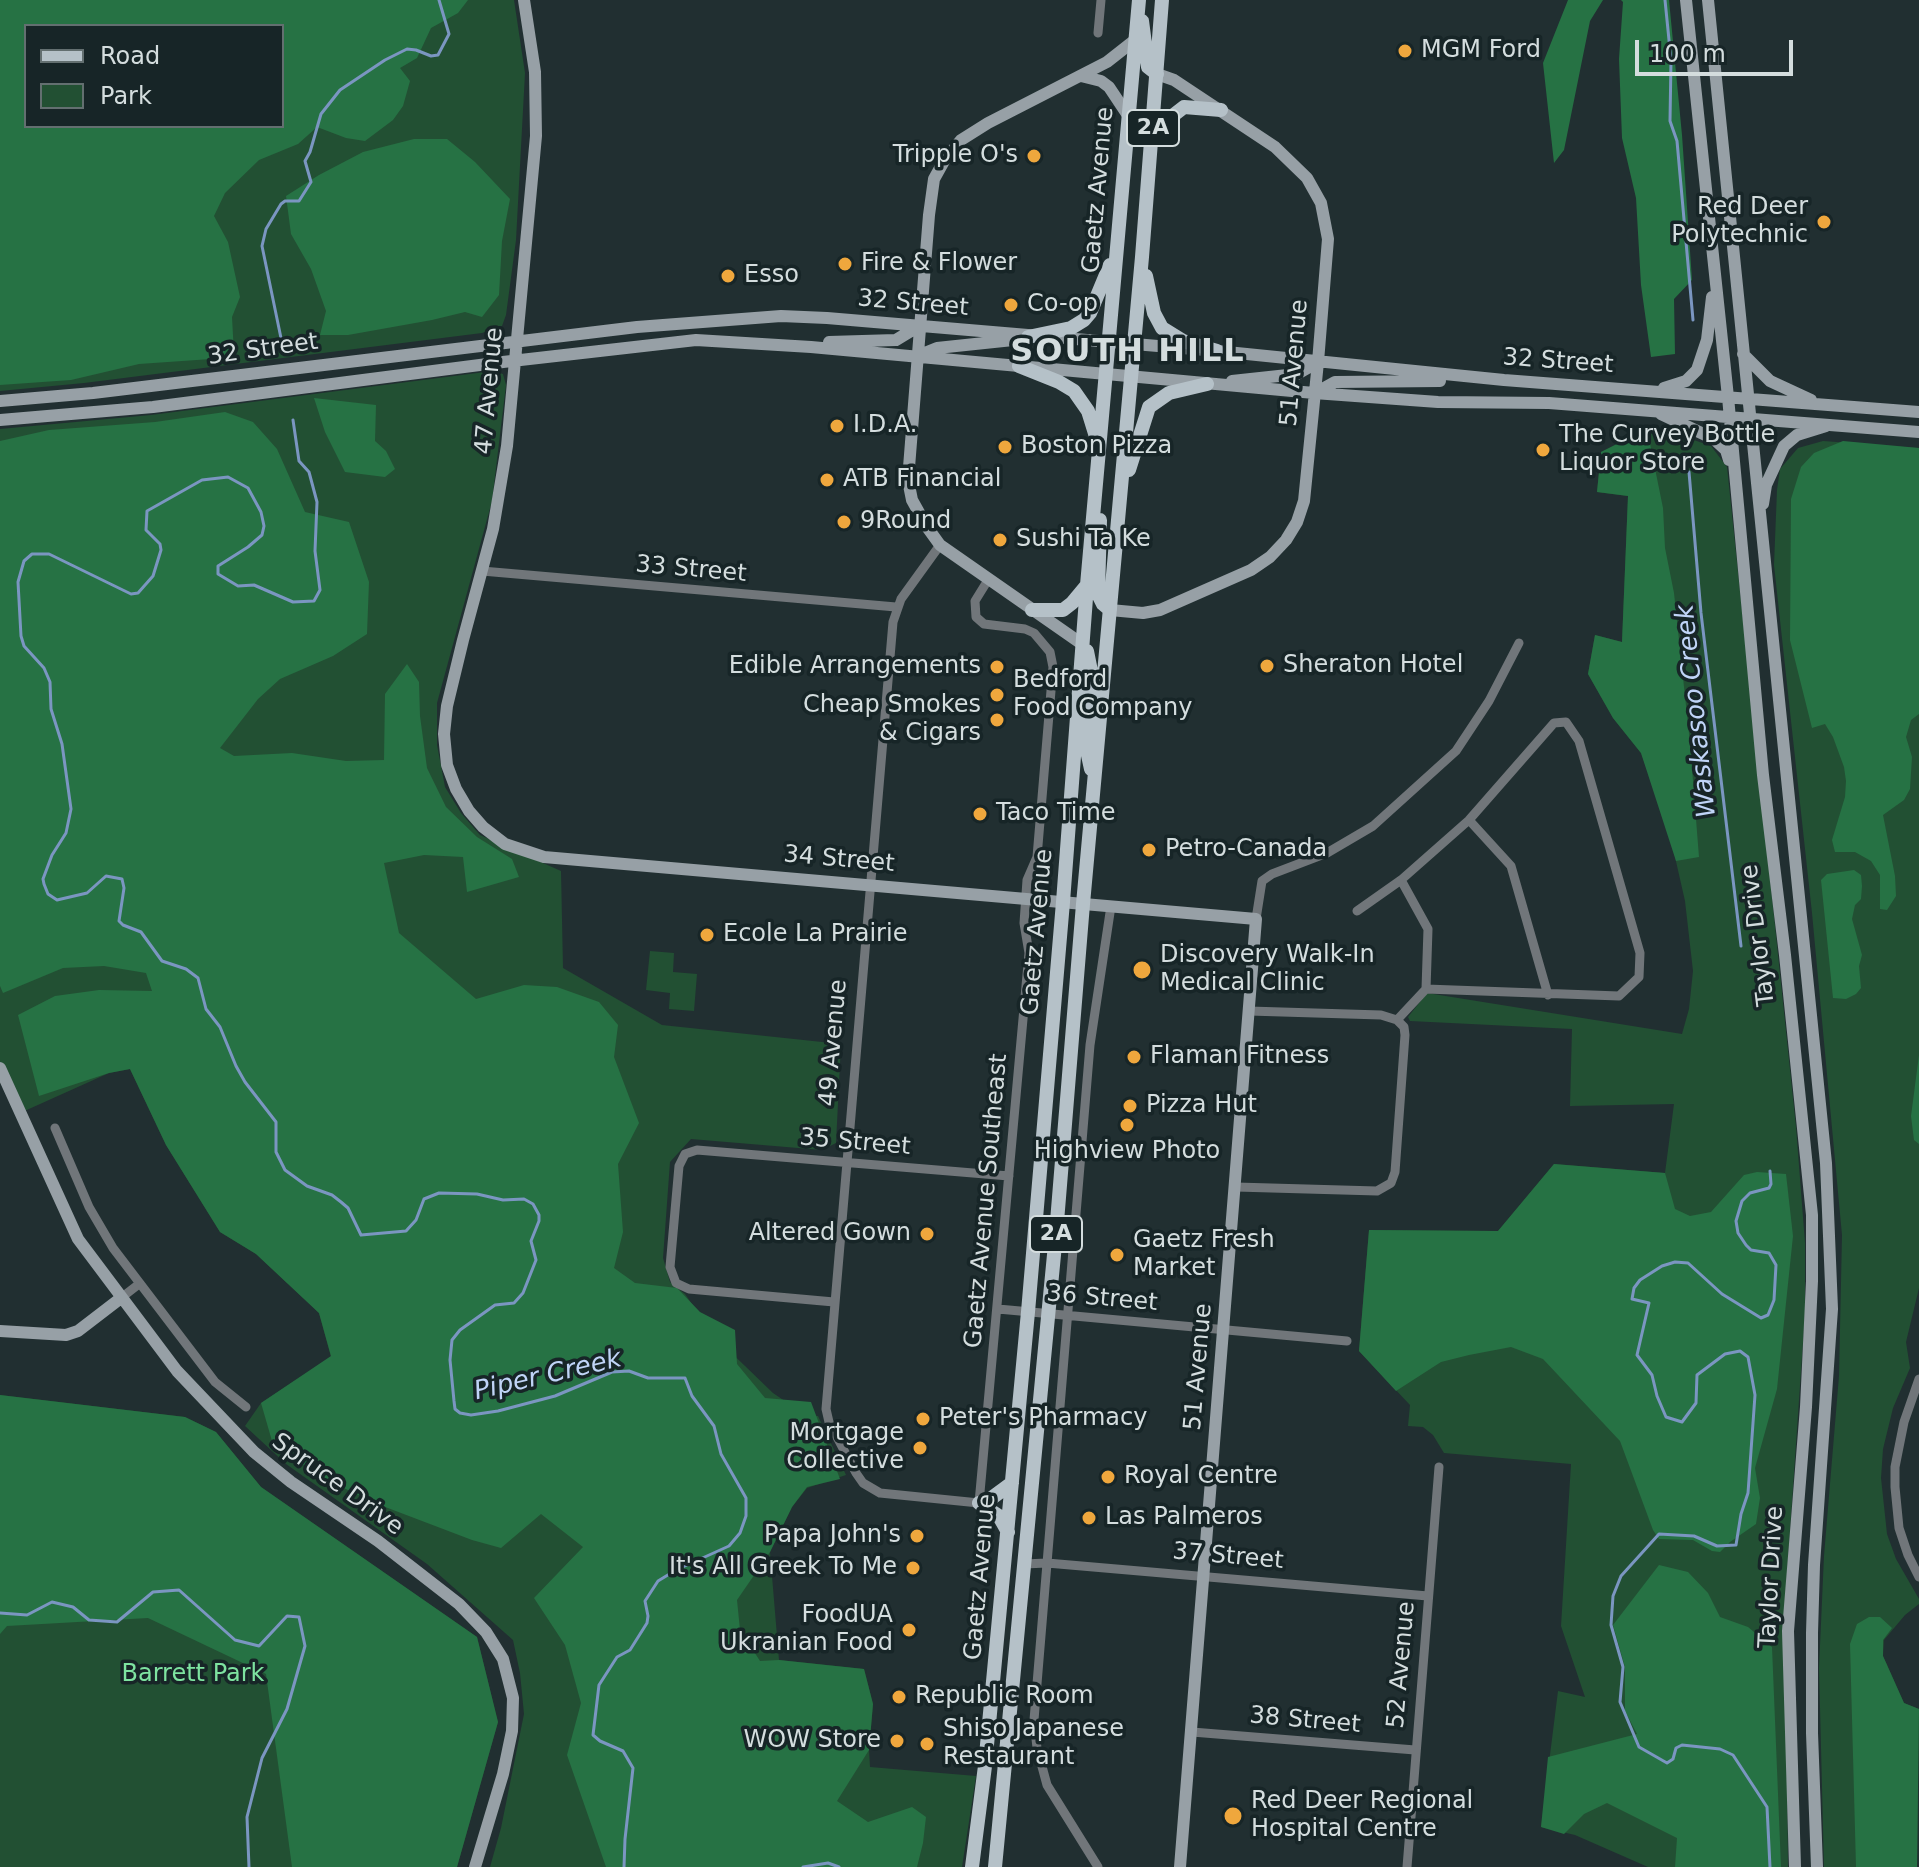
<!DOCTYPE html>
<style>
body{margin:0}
#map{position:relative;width:1919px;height:1867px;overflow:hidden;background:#212f31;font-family:"DejaVu Sans",sans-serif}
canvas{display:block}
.legend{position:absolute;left:24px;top:24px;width:260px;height:104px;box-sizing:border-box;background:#172527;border:2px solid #636f70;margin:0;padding:10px 14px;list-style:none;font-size:24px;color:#d4ddde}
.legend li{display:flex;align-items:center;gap:16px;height:40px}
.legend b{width:40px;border:2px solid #636f70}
.scale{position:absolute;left:1635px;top:40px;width:158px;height:36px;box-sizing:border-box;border:4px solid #d4ddde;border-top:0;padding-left:10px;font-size:24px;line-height:28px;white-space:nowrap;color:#d4ddde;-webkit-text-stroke:6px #172527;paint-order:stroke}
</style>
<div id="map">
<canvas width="1919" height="1867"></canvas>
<ul class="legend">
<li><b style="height:10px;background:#b5c1c8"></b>Road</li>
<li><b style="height:22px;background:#225033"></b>Park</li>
</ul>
<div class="scale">100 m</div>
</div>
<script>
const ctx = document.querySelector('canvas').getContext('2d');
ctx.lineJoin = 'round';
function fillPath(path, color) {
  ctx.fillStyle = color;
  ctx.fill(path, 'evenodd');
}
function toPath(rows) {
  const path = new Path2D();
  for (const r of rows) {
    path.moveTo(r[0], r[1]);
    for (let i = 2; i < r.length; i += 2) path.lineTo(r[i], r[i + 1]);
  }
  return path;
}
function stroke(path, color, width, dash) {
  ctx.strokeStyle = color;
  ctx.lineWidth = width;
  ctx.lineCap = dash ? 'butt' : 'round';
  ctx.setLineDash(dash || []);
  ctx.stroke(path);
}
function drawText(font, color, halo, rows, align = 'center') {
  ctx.font = font + ' "DejaVu Sans",sans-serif';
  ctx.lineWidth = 7;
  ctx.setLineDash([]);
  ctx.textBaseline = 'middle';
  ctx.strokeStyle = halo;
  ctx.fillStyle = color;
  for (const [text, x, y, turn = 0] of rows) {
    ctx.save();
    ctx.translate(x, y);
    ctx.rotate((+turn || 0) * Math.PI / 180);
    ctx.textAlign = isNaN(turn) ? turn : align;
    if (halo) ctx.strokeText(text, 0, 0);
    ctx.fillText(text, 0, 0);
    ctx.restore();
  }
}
const green = toPath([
 [0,0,514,0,525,73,516,240,506,315,502,326,482,333,84,383,0,391],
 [26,26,282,26,282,126,26,126],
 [493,371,503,374,506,385,492,501,437,703,437,745,445,787,461,813,480,835,561,871,563,968,662,1025,841,1044,836,1143,822,1150,691,1139,670,1162,663,1258,670,1282,685,1294,715,1337,773,1393,807,1416,818,1416,846,1475,807,1488,792,1507,770,1552,779,1660,864,1669,873,1704,869,1750,870,1767,976,1776,962,1867,490,1867,501,1828,524,1714,520,1673,513,1640,427,1564,286,1464,245,1426,261,1403,331,1357,319,1313,256,1254,220,1232,166,1145,130,1069,109,1073,20,1113,0,1068,0,429,151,415],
 [1647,429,1671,432,1711,446,1727,467,1796,1127,1805,1243,1805,1313,1785,1603,1788,1867,1648,1867,1575,1835,1541,1827,1558,1691,1585,1697,1561,1626,1571,1464,1444,1453,1433,1435,1423,1427,1408,1426,1410,1405,1359,1351,1369,1230,1498,1231,1554,1164,1665,1173,1674,1104,1570,1106,1572,1029,1410,1021,1408,1017,1427,993,1682,1034,1689,1009,1693,971,1685,901,1670,835,1641,753,1613,718,1588,674,1595,635,1622,642,1628,496,1597,492,1601,452],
 [1823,441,1919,448,1919,1288,1906,1342,1910,1368,1893,1408,1883,1449,1881,1478,1887,1534,1896,1559,1919,1599,1919,1604,1905,1615,1884,1640,1883,1656,1904,1703,1919,1709,1917,1867,1824,1867,1819,1668,1824,1556,1839,1376,1842,1235,1812,913,1774,565,1777,490,1780,469,1798,448],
 [650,951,674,953,673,972,697,974,694,1011,669,1009,670,993,646,990],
 [0,1395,185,1417,216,1432,261,1487,477,1637,498,1722,457,1867,0,1867]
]);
const forest = toPath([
 [0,0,468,0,458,13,431,28,417,58,400,68,410,81,403,106,393,120,365,141,346,138,317,127,298,144,259,160,225,193,214,216,228,242,240,297,232,317,234,354,211,359,139,364,71,380,0,385],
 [26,26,282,26,282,126,26,126],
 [1568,0,1603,0,1590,21,1564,150,1554,163,1543,63],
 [1621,0,1669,0,1682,135,1692,280,1674,299,1675,354,1651,357,1641,285,1636,198,1622,138,1619,59,1623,2],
 [414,139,447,139,475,162,510,199,502,241,499,295,482,317,465,312,432,320,348,335,320,335,326,311,311,269,291,234,286,196,319,175,363,152],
 [314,398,376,405,375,441,386,451,395,469,385,477,345,472,325,432],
 [225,412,253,422,277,449,305,512,349,522,369,582,367,634,333,656,280,679,258,699,220,748,234,756,292,753,346,761,384,760,385,694,407,664,419,682,420,716,427,768,446,807,477,837,512,859,519,877,467,892,463,857,424,855,384,863,399,933,476,999,524,985,557,987,599,1002,618,1025,614,1057,639,1123,618,1164,623,1232,614,1268,635,1283,677,1288,700,1312,735,1330,737,1364,765,1398,811,1402,840,1479,807,1487,792,1507,770,1552,737,1600,740,1630,760,1661,779,1660,864,1669,873,1704,869,1750,837,1801,868,1822,912,1807,926,1817,923,1843,917,1867,606,1867,567,1755,581,1703,565,1645,534,1598,583,1547,541,1514,501,1548,472,1540,380,1505,318,1476,272,1441,261,1403,331,1356,319,1313,256,1254,220,1232,166,1145,130,1069,109,1073,39,1096,18,1015,55,996,99,990,152,991,146,973,104,966,63,968,3,993,0,986,0,441,49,430,155,422],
 [1647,429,1663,508,1665,548,1674,593,1690,743,1699,857,1676,861,1641,753,1613,718,1588,674,1595,635,1622,642,1628,496,1597,492,1601,452],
 [1843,441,1919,448,1919,714,1911,720,1906,737,1912,757,1910,789,1904,800,1883,815,1895,876,1896,896,1887,910,1880,909,1880,875,1871,861,1855,852,1835,852,1832,840,1845,797,1846,781,1844,767,1833,737,1825,724,1812,728,1790,640,1791,499,1801,467,1814,453],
 [1854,870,1861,875,1862,886,1861,899,1855,905,1852,919,1862,955,1859,966,1861,988,1856,994,1846,999,1833,998,1821,880,1827,874],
 [1919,1055,1919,1144,1914,1140,1911,1116],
 [1554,1164,1665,1173,1675,1209,1690,1216,1711,1212,1744,1175,1757,1172,1786,1174,1793,1236,1777,1389,1755,1468,1760,1498,1756,1524,1730,1542,1720,1552,1712,1551,1693,1540,1659,1539,1653,1530,1620,1441,1543,1359,1511,1347,1469,1355,1441,1362,1396,1391,1359,1351,1369,1230,1498,1231],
 [0,1395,185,1417,216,1432,261,1487,477,1637,498,1722,457,1867,292,1867,266,1674,148,1618,7,1626,0,1634],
 [1659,1565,1688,1572,1708,1593,1720,1617,1748,1627,1772,1647,1781,1867,1675,1867,1677,1838,1607,1803,1584,1814,1564,1834,1541,1827,1548,1757,1637,1734,1625,1711,1625,1667,1613,1625],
 [1869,1617,1880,1617,1892,1628,1883,1640,1883,1656,1904,1703,1919,1709,1917,1867,1856,1867,1850,1644,1857,1624]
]);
const stream = toPath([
 [1665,0,1671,60,1670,121,1677,141,1693,320],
 [282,343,262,246,266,229,281,204,285,201,299,201,311,182,305,161,310,152,321,114,340,90,385,60,407,49,416,50,431,56,438,55,449,34,439,0],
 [293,420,299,461,309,472,317,502,315,551,320,590,314,601,293,602,254,585,238,586,218,574,218,566,248,547,262,535,264,526,261,512,248,488,228,477,202,480,147,511,146,530,160,544,161,550,153,576,138,593,131,594,49,554,32,554,24,561,18,582,21,636,24,646,44,668,50,682,51,709,62,744,71,809,66,833,52,855,43,879,44,884,48,894,57,900,87,893,106,876,122,879,124,888,119,921,123,925,141,932,162,961,186,969,198,978,206,1009,220,1027,236,1066,245,1082,276,1122,276,1152,285,1170,307,1186,332,1195,341,1202,348,1208,361,1235,406,1231,416,1220,424,1199,439,1193,477,1194,503,1200,524,1199,533,1204,539,1215,539,1221,531,1241,536,1260,523,1293,514,1303,495,1305,460,1330,452,1340,450,1360,454,1401,455,1409,460,1413,471,1415,498,1411,555,1396,612,1372,629,1371,648,1378,685,1378,692,1396,714,1426,721,1454,746,1498,746,1516,740,1533,729,1546,676,1570,658,1581,645,1601,648,1616,647,1623,630,1650,617,1657,599,1685,593,1735,600,1741,623,1751,633,1768,625,1839,624,1867],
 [1689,472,1701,613,1741,946],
 [1770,1171,1771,1184,1769,1188,1750,1193,1742,1201,1736,1221,1738,1233,1746,1245,1751,1250,1769,1253,1776,1265,1774,1300,1768,1315,1761,1318,1722,1294,1688,1263,1675,1262,1662,1266,1640,1280,1634,1288,1632,1299,1649,1303,1637,1355,1652,1375,1657,1396,1666,1417,1682,1422,1696,1403,1697,1375,1725,1354,1740,1351,1748,1357,1755,1395,1748,1493,1741,1514,1736,1545,1717,1546,1694,1536,1659,1534,1621,1576,1613,1596,1611,1625,1623,1667,1620,1702,1639,1747,1667,1763,1673,1759,1676,1748,1682,1745,1720,1749,1733,1755,1767,1807,1770,1867],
 [0,1613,27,1615,52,1602,73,1607,89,1620,117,1622,153,1592,179,1590,235,1640,259,1646,287,1616,299,1617,305,1646,287,1709,262,1758,247,1817,249,1867],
 [803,1867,828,1863,839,1867]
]);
const street = toPath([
 [1098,33,1101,0],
 [940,545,901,599,893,622,826,1409,829,1422,856,1473,863,1483,880,1493,979,1503,1029,953,1024,923,1027,880,1037,857,1053,667,1050,652,1034,633,1025,629,984,624,976,617,975,601,988,580],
 [482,571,896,607],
 [1469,820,1511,866,1548,995],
 [1357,911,1401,880,1469,820,1554,723,1566,722,1579,741,1640,953,1639,977,1619,996,1426,989],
 [1256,919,1262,881,1272,874,1327,853,1373,826,1456,751,1489,701,1519,643],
 [1249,1011,1381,1015,1397,1020],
 [1397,1020,1426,989,1428,929,1401,880],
 [55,1128,89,1207,113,1248,215,1382,246,1407],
 [1236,1187,1377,1191,1391,1183,1395,1172,1405,1035,1404,1027,1397,1020],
 [121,1298,139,1284],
 [834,1302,689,1289,676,1283,670,1267,679,1166,685,1154,697,1150,1009,1176],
 [998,1309,1347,1341],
 [1919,1379,1904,1422,1895,1467,1895,1487,1899,1528,1908,1555,1919,1577],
 [1024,1564,1047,1563,1428,1596],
 [1192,1732,1415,1750],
 [1098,1867,1047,1785,1037,1748,1034,1720,1090,1045,1111,906],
 [1407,1867,1439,1467]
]);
const secondary = toPath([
 [524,0,535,72,536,136,507,446,493,529,463,640,447,706,444,734,447,765,456,789,469,811,483,827,505,844,544,857,1256,919,1180,1867],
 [1686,0,1728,397,1763,775,1785,955,1812,1215,1812,1281,1806,1407,1788,1631,1795,1867],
 [1708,0,1826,1163,1832,1309,1814,1565,1812,1633,1812,1733,1817,1867],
 [1081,76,1101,81,1109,87,1127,114],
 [829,342,896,340,919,326],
 [1743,354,1770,381,1811,400],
 [917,356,937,348,1013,340],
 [1232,381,1297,374,1318,362],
 [1664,388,1686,381,1697,370,1707,340,1712,297],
 [1317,392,1335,382,1440,381],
 [0,401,93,393,637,327,781,316,827,318,1217,351,1504,380,1919,412],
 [1661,414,1714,439,1726,450,1729,460],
 [0,420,153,407,503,362,696,340,811,347,1314,393,1438,402,1549,403,1919,432],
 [1763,504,1766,485,1784,446,1797,435,1826,426],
 [1110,610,1143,613,1160,610,1251,570,1270,557,1286,540,1297,522,1304,501,1318,362,1328,239,1321,203,1307,178,1275,147,1174,80,1157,74],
 [1082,644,940,545,927,527,912,500,908,480,929,215,934,179,944,161,961,140,988,123,1107,62,1135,40],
 [0,1068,78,1239,177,1371,254,1452,291,1482,378,1541,459,1604,486,1632,503,1659,513,1698,512,1731,503,1774,475,1867],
 [0,1331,66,1335,78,1331,121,1298]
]);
const primary = toPath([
 [1142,21,1148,67,1157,74],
 [1153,131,1184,107,1221,110],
 [1146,276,1154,313,1162,328,1183,341,1217,351],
 [1028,337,1071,328,1084,320,1090,313,1110,265],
 [1019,366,1059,382,1074,391,1088,411,1097,440],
 [1129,470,1149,407,1169,393,1207,384],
 [1100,520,1098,594,1103,604,1110,610],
 [1032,610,1063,610,1072,603,1087,585],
 [1087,651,1091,671,1086,746,1091,769],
 [979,1503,999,1516,1008,1532],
 [979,1503,989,1500,1012,1483],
 [972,1867,985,1766,1028,1312,1063,902,1087,585,1139,0],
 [995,1867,1056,1234,1083,904,1142,257,1162,0]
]);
const markers = [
 [1405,51,8,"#efa73d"],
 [1034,156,8,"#efa73d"],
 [1824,222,8,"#efa73d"],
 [845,264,8,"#efa73d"],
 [728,276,8,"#efa73d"],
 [1011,305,8,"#efa73d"],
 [837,426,8,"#efa73d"],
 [1005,447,8,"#efa73d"],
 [1543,450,8,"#efa73d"],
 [827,480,8,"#efa73d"],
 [844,522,8,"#efa73d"],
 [1000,540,8,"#efa73d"],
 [1267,666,8,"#efa73d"],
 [997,667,8,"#efa73d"],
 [997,695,8,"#efa73d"],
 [997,720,8,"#efa73d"],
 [980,814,8,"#efa73d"],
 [1149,850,8,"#efa73d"],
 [707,935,8,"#efa73d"],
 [1142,970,10,"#efa73d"],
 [1134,1057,8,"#efa73d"],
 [1130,1106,8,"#efa73d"],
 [1127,1125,8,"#efa73d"],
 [927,1234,8,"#efa73d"],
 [1117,1255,8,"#efa73d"],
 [923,1419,8,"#efa73d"],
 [920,1448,8,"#efa73d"],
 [1108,1477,8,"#efa73d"],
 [1089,1518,8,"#efa73d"],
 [917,1536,8,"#efa73d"],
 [913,1568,8,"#efa73d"],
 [909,1630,8,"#efa73d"],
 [899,1697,8,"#efa73d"],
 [897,1741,8,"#efa73d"],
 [927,1744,8,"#efa73d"],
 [1233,1816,10,"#efa73d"]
];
const shields = [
 [1153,128,52],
 [1056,1234,52]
];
const shieldNames = [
 ["2A",1153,128],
 ["2A",1056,1234]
];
const poiNames = [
 ["MGM Ford",1421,51],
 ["Tripple O's",1018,156,"right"],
 ["Red Deer",1808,208,"right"],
 ["Polytechnic",1808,236,"right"],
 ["Fire & Flower",861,264],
 ["Esso",744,276],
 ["Co-op",1027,305],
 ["I.D.A.",853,426],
 ["The Curvey Bottle",1559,436],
 ["Liquor Store",1559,464],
 ["Boston Pizza",1021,447],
 ["ATB Financial",843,480],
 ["9Round",860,522],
 ["Sushi Ta Ke",1016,540],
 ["Sheraton Hotel",1283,666],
 ["Edible Arrangements",981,667,"right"],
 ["Bedford",1013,681],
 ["Food Company",1013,709],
 ["Cheap Smokes",981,706,"right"],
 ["& Cigars",981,734,"right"],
 ["Taco Time",996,814],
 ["Petro-Canada",1165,850],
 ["Ecole La Prairie",723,935],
 ["Discovery Walk-In",1160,956],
 ["Medical Clinic",1160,984],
 ["Flaman Fitness",1150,1057],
 ["Pizza Hut",1146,1106],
 ["Highview Photo",1127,1152,"center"],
 ["Altered Gown",911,1234,"right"],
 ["Gaetz Fresh",1133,1241],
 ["Market",1133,1269],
 ["Peter's Pharmacy",939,1419],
 ["Mortgage",904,1434,"right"],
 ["Collective",904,1462,"right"],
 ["Royal Centre",1124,1477],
 ["Las Palmeros",1105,1518],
 ["Papa John's",901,1536,"right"],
 ["It's All Greek To Me",897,1568,"right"],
 ["FoodUA",893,1616,"right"],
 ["Ukranian Food",893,1644,"right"],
 ["Republic Room",915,1697],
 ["Shiso Japanese",943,1730],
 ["Restaurant",943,1758],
 ["WOW Store",881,1741,"right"],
 ["Red Deer Regional",1251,1802],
 ["Hospital Centre",1251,1830]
];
const streetNames = [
 ["Gaetz Avenue",1099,190,-85],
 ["32 Street",913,304,5],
 ["32 Street",263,350,-8],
 ["32 Street",1558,362,4],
 ["51 Avenue",1295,363,-85],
 ["47 Avenue",490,391,-85],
 ["33 Street",691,570,5],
 ["34 Street",839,860,5],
 ["Gaetz Avenue",1038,932,-85],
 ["Taylor Drive",1759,935,-97],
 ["49 Avenue",834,1043,-85],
 ["35 Street",855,1143,5],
 ["Gaetz Avenue Southeast",987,1201,-85],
 ["36 Street",1102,1299,5],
 ["51 Avenue",1199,1367,-85],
 ["Spruce Drive",337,1485,36],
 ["37 Street",1228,1557,5],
 ["Gaetz Avenue",981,1577,-85],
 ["Taylor Drive",1772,1577,-87],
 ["52 Avenue",1402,1665,-85],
 ["38 Street",1305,1721,5]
];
const parkNames = [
 ["Barrett Park",193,1675]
];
const waterNames = [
 ["Waskasoo Creek",1697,711,-96],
 ["Piper Creek",548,1376,-13]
];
const districtNames = [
 ["SOUTH HILL",1128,353]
];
fillPath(green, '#225033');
fillPath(forest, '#267244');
stroke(stream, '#7b96c1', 3);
stroke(street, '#71767a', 9);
stroke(secondary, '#97a0a6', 12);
stroke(primary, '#b5c1c8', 14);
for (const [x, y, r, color] of markers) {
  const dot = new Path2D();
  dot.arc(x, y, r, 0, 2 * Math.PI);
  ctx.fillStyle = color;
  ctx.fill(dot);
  stroke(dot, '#172527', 3);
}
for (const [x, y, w] of shields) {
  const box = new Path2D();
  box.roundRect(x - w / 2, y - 18, w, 36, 6);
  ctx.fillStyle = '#172527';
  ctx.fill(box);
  stroke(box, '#d4ddde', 2);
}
drawText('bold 22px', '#d4ddde', null, shieldNames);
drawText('24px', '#d4ddde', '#172527', poiNames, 'left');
drawText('24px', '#d4ddde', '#172527', streetNames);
drawText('24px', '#7ee3a0', '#172527', parkNames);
drawText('italic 26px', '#c0d4f7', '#172527', waterNames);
ctx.letterSpacing = '2px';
drawText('bold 32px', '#d4ddde', '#172527', districtNames);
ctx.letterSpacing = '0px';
</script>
